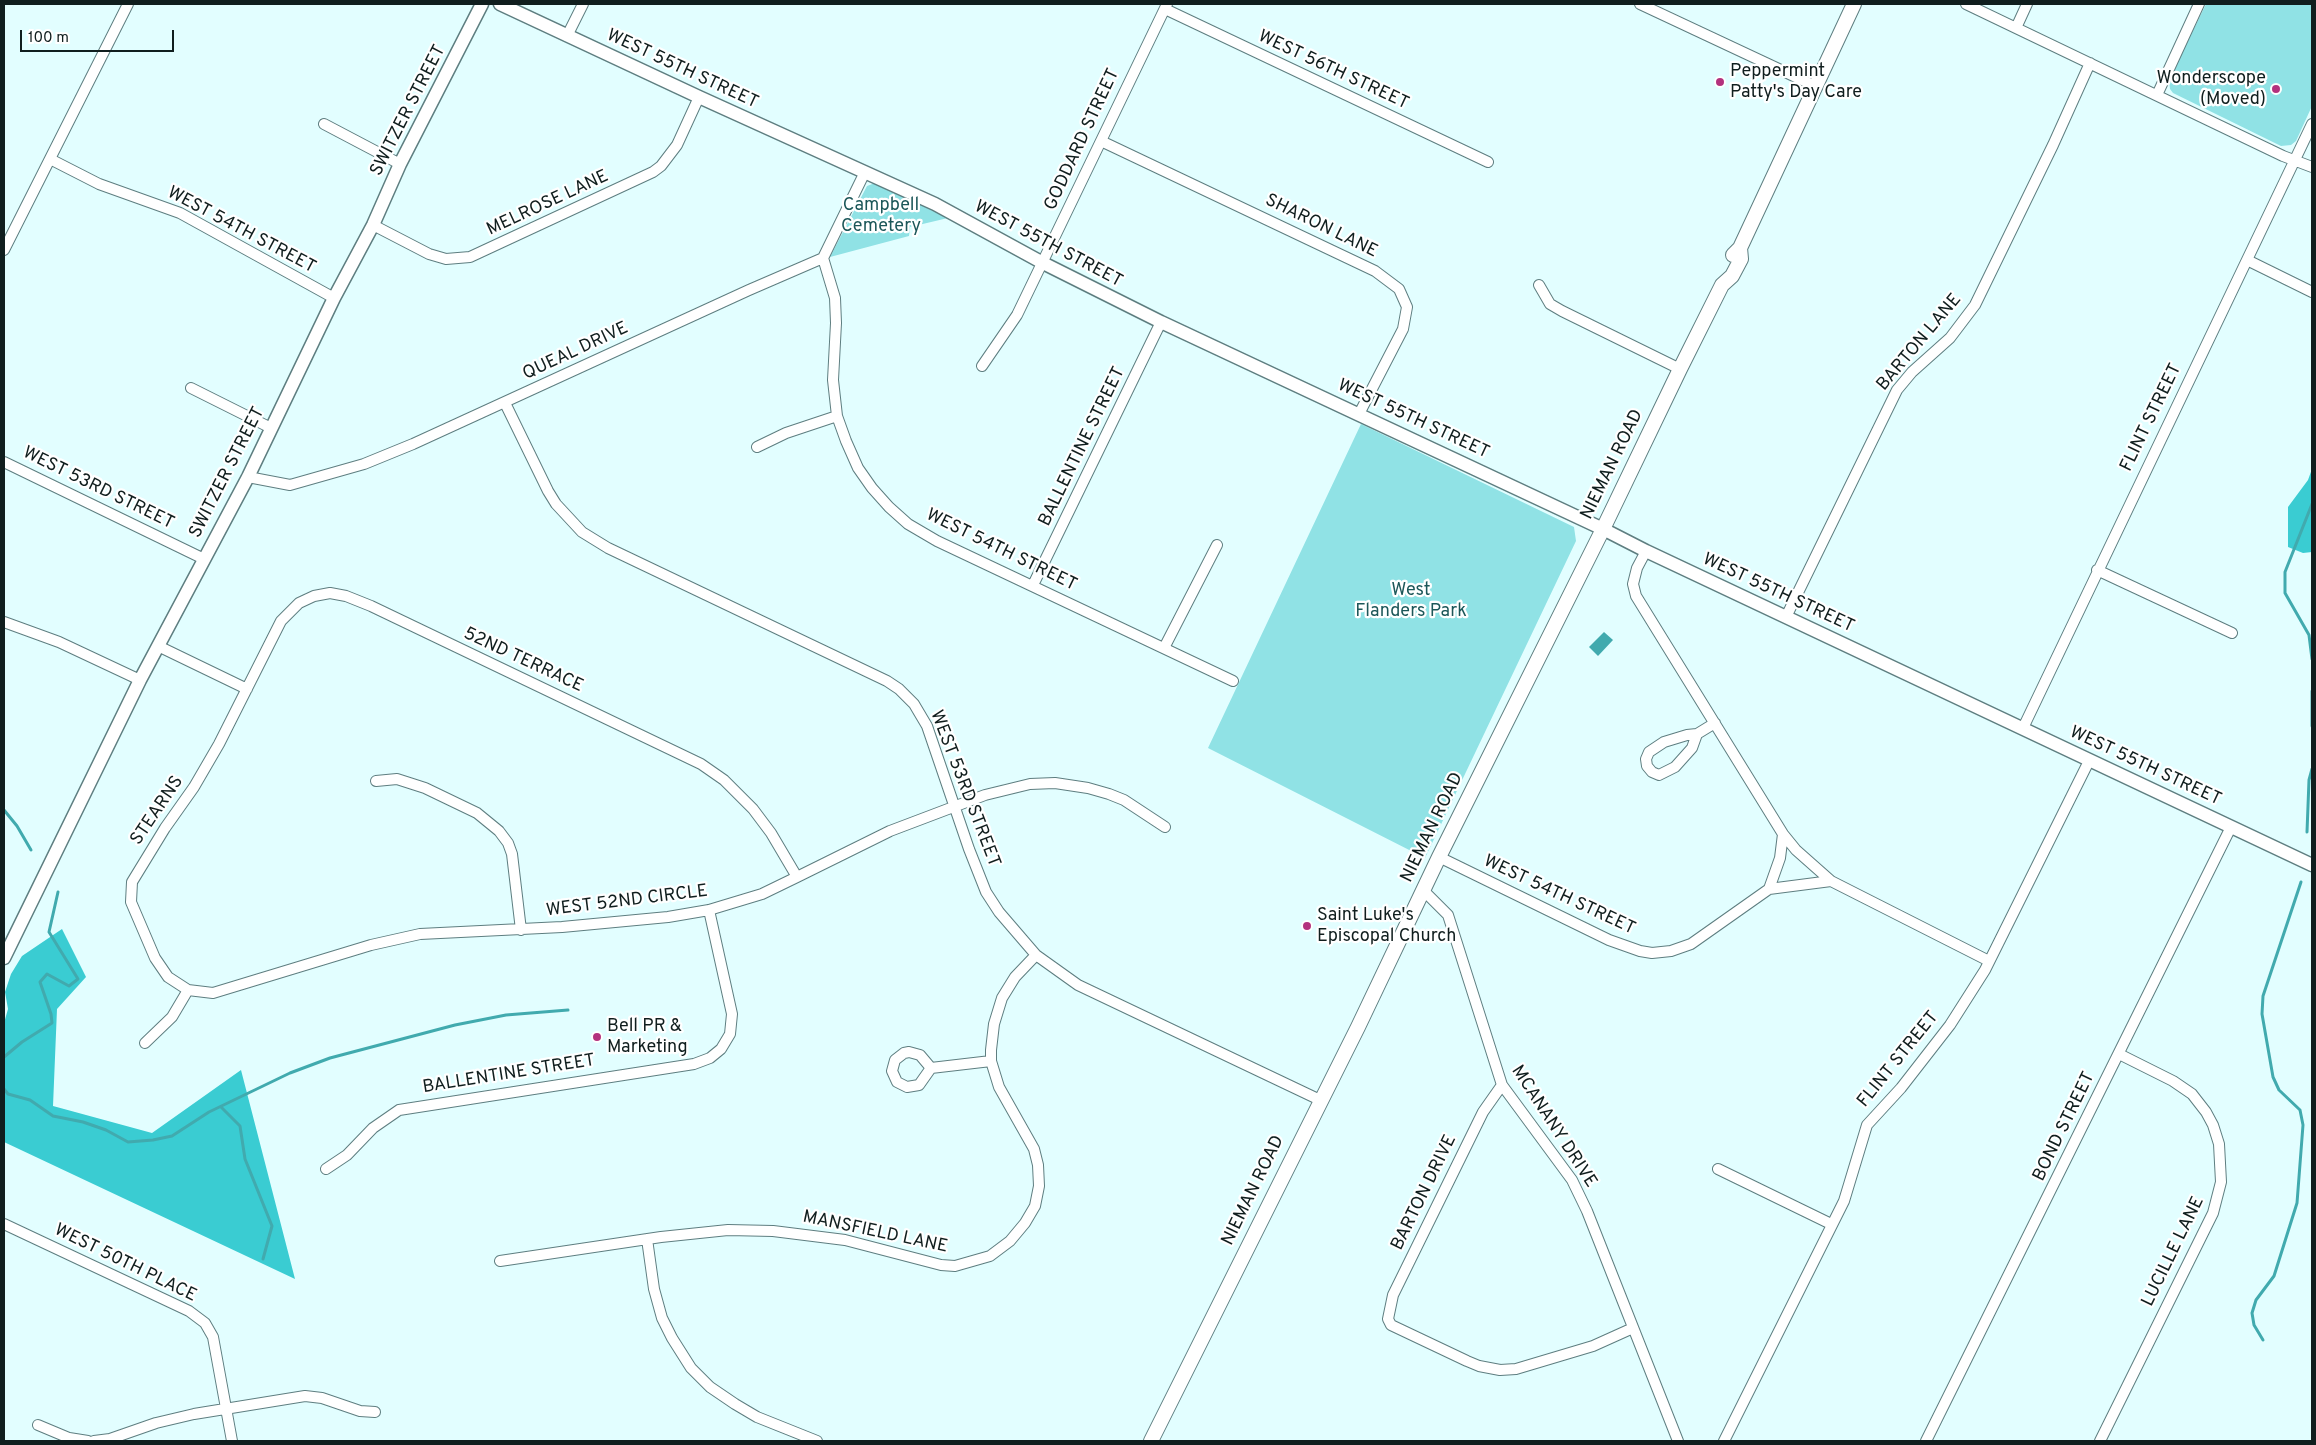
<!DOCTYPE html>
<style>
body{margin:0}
#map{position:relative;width:2316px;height:1445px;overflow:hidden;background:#e2feff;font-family:Overpass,sans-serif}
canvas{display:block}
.frame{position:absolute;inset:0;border:5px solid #101e1e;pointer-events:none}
.scale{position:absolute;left:20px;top:30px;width:154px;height:22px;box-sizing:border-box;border:2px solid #101e1e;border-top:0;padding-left:6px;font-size:15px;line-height:18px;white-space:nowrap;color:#101e1e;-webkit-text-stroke:4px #fff;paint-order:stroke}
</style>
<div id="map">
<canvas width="2316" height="1445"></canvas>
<div class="frame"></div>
<div class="scale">100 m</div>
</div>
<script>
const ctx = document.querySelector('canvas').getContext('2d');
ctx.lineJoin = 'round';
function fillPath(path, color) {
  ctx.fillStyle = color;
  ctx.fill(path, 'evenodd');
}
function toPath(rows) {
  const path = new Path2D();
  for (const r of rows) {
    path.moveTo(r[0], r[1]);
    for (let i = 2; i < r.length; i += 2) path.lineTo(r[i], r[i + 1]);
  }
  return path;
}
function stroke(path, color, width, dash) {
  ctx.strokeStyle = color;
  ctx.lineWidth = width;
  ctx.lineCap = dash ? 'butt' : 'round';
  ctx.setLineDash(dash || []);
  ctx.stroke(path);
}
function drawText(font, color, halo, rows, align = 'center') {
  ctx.font = font + ' Overpass,sans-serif';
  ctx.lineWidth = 4.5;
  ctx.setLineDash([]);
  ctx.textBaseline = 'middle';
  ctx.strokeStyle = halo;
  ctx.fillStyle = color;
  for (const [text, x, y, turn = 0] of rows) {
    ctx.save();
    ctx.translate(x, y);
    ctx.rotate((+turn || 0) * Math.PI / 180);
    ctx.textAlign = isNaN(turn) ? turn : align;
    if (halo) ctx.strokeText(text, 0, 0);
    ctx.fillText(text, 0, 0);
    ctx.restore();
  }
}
const green = toPath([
 [2206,4,2312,4,2312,106,2296,141,2291,145,2281,146,2173,93,2170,89,2169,80],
 [875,183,948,218,910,227,909,236,830,257,867,186],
 [1361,424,1574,527,1576,541,1425,858,1208,748]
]);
const forest = toPath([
 [2312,469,2312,552,2303,553,2288,547,2288,507,2308,480],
 [62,929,86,977,57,1009,53,1106,152,1133,241,1070,295,1279,4,1142,4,1023,8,1009,5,992,11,974,22,956]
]);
const water = toPath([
 [1604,632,1613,640,1598,656,1589,647]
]);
const stream = toPath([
 [2312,504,2285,572,2285,593,2309,635,2312,659],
 [2312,691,2312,726],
 [4,810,17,826,31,850],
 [2307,832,2309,780,2312,769],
 [4,1057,22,1042,52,1023,51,1014,40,982,47,974,69,986,78,979,49,932,58,892],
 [4,1089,8,1094,30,1100,53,1116,83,1122,106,1130,128,1142,153,1140,172,1136,209,1112,290,1073,330,1058,455,1025,506,1015,568,1010],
 [221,1107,240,1126,245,1159,272,1226,263,1259],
 [2263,1340,2254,1325,2252,1313,2256,1300,2274,1276,2297,1203,2303,1125,2300,1110,2279,1090,2273,1077,2262,1014,2263,996,2301,882]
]);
const minor = toPath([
 [1640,4,1815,86],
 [1966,4,2283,156,2312,167],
 [1165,9,1488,162],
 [2016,28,2027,4],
 [567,36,583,4],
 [2157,95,2199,4],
 [324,124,400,164],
 [1101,141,1375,271,1399,289,1407,307,1403,329,1359,414],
 [50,159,99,184,180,213,334,298],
 [373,225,429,254,446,259,470,257,653,172,661,166,677,145,699,97],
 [4,250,128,4],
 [823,258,835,298,836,323,833,380,837,416,846,441,858,468,872,488,889,507,908,524,937,541,1233,681],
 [2247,260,2312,292],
 [1539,285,1550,304,1562,311,1680,369],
 [982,366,1017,315,1167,4],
 [191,388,271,428],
 [505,403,548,491,556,504,582,532,608,548,887,681,899,689,914,704,927,726,969,849,986,892,999,912,1036,955,1078,985,1320,1100],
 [757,447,786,433,837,416],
 [4,462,204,559],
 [248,477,290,485,364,464,413,444,749,290,823,258,865,172],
 [1646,551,1637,568,1633,584,1636,596,1783,834,1796,850,1831,881],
 [2097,570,2232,633],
 [1033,585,1161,322],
 [1786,617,1897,390,1912,372,1950,338,1975,305,2053,145,2090,63],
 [4,622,59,642,140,680],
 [158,646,247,689],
 [1164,648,1217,545],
 [2023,728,2312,124],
 [1697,734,1692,748,1675,767,1659,775,1652,772,1647,766,1646,759,1649,752,1664,742,1687,735,1697,734,1715,723],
 [376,781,397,779,425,788,477,813,499,831,508,843,512,854,521,930],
 [1439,857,1609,940,1640,951,1652,953,1671,951,1691,944,1769,889,1831,881,1989,961],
 [797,877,771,833,753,809,724,780,701,764,371,606,346,596,330,593,314,596,299,603,281,621,219,744,194,787,165,828,132,882,131,902,155,958,168,977,188,990,213,993,371,945,420,934,562,927,668,917,709,910,762,894,797,877,890,831,985,795,1030,784,1055,783,1088,788,1109,794,1124,800,1165,827],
 [1769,889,1780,858,1783,834],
 [1423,890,1448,915,1502,1085,1572,1180,1587,1211,1678,1441],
 [145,1043,172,1017,188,990],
 [909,1052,920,1055,931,1068,919,1085,907,1087,897,1082,892,1071,895,1060,904,1053,909,1052],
 [931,1068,991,1061],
 [1502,1085,1483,1112,1393,1295,1388,1319,1391,1325,1467,1361,1479,1366,1500,1370,1516,1369,1593,1346,1633,1328],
 [326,1169,347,1155,373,1128,399,1110,694,1064,710,1058,721,1049,730,1034,732,1014,709,910],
 [1718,1169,1831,1224],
 [4,1224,189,1311,205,1323,213,1337,232,1441],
 [647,1239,654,1289,662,1318,672,1338,691,1368,710,1387,735,1404,757,1417,817,1441],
 [500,1261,661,1237,728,1230,773,1231,845,1240,941,1265,955,1266,990,1256,1010,1241,1025,1223,1035,1206,1039,1186,1038,1165,1034,1149,999,1087,991,1061,991,1050,994,1024,1002,998,1015,977,1036,955],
 [38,1425,69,1438,88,1441],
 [94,1441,110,1439,156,1423,194,1414,305,1396,322,1398,360,1411,375,1412],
 [1724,1441,1844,1201,1867,1125,1901,1088,1950,1025,1985,970,2089,761],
 [1926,1441,2231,827],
 [2100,1441,2213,1213,2221,1182,2219,1144,2213,1125,2206,1112,2192,1094,2173,1081,2119,1054]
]);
const tertiary = toPath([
 [500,4,699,97,935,204,1043,263,1161,322,1603,529,1646,551,2312,865],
 [4,958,140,680,248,477,334,298,373,225,400,164,482,4]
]);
const secondary = toPath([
 [1733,255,1740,248,1854,4],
 [1151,1441,1358,1027,1439,857,1603,529,1680,369,1722,285,1732,276,1741,259,1740,248]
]);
const markers = [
 [1720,82,5,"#b3327e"],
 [2276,89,5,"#b3327e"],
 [1307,926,5,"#b3327e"],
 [597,1037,5,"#b3327e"]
];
const streetNames = [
 ["WEST 55TH STREET",682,70,25],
 ["WEST 56TH STREET",1333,71,25],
 ["SWITZER STREET",409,111,-63],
 ["GODDARD STREET",1083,140,-65],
 ["MELROSE LANE",548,204,-25],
 ["SHARON LANE",1321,227,26],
 ["WEST 54TH STREET",241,231,28],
 ["WEST 55TH STREET",1048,245,28],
 ["BARTON LANE",1920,343,-50],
 ["QUEAL DRIVE",576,352,-25],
 ["FLINT STREET",2152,418,-64],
 ["WEST 55TH STREET",1413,420,25],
 ["BALLENTINE STREET",1083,447,-64],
 ["NIEMAN ROAD",1613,465,-64],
 ["SWITZER STREET",228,473,-63],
 ["WEST 53RD STREET",98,489,26],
 ["WEST 54TH STREET",1001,551,26],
 ["WEST 55TH STREET",1778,594,25],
 ["52ND TERRACE",523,661,25],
 ["WEST 55TH STREET",2145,767,25],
 ["WEST 53RD STREET",964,789,69],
 ["STEARNS",158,811,-56],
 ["NIEMAN ROAD",1433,828,-64],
 ["WEST 54TH STREET",1559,896,25],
 ["WEST 52ND CIRCLE",627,902,-7],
 ["FLINT STREET",1899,1060,-51],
 ["BALLENTINE STREET",509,1075,-9],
 ["MCANANY DRIVE",1553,1127,57],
 ["BOND STREET",2065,1127,-64],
 ["NIEMAN ROAD",1254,1191,-64],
 ["BARTON DRIVE",1425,1193,-64],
 ["MANSFIELD LANE",875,1233,12],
 ["LUCILLE LANE",2174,1252,-64],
 ["WEST 50TH PLACE",125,1264,26]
];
const poiNames = [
 ["Peppermint",1730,72],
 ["Patty's Day Care",1730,93],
 ["Wonderscope",2266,79,"right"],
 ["(Moved)",2266,100,"right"],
 ["Saint Luke's",1317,916],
 ["Episcopal Church",1317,937],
 ["Bell PR &",607,1027],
 ["Marketing",607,1048]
];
const parkNames = [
 ["Campbell",881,206],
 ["Cemetery",881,227],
 ["West",1411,591],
 ["Flanders Park",1411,612]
];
fillPath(green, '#90e2e5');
fillPath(forest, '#3accd2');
fillPath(water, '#41aaae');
stroke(stream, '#41aaae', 3);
stroke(minor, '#5e7e80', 12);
stroke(tertiary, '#5e7e80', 15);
stroke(secondary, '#5e7e80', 16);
stroke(minor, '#fff', 10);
stroke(tertiary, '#fff', 12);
stroke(secondary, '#fff', 14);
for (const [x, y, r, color] of markers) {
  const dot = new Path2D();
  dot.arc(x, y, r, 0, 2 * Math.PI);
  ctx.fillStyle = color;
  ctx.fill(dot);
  stroke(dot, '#fff', 2);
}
drawText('18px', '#101e1e', '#fff', streetNames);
drawText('18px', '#101e1e', '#fff', poiNames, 'left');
drawText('18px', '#1c5759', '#fff', parkNames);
</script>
